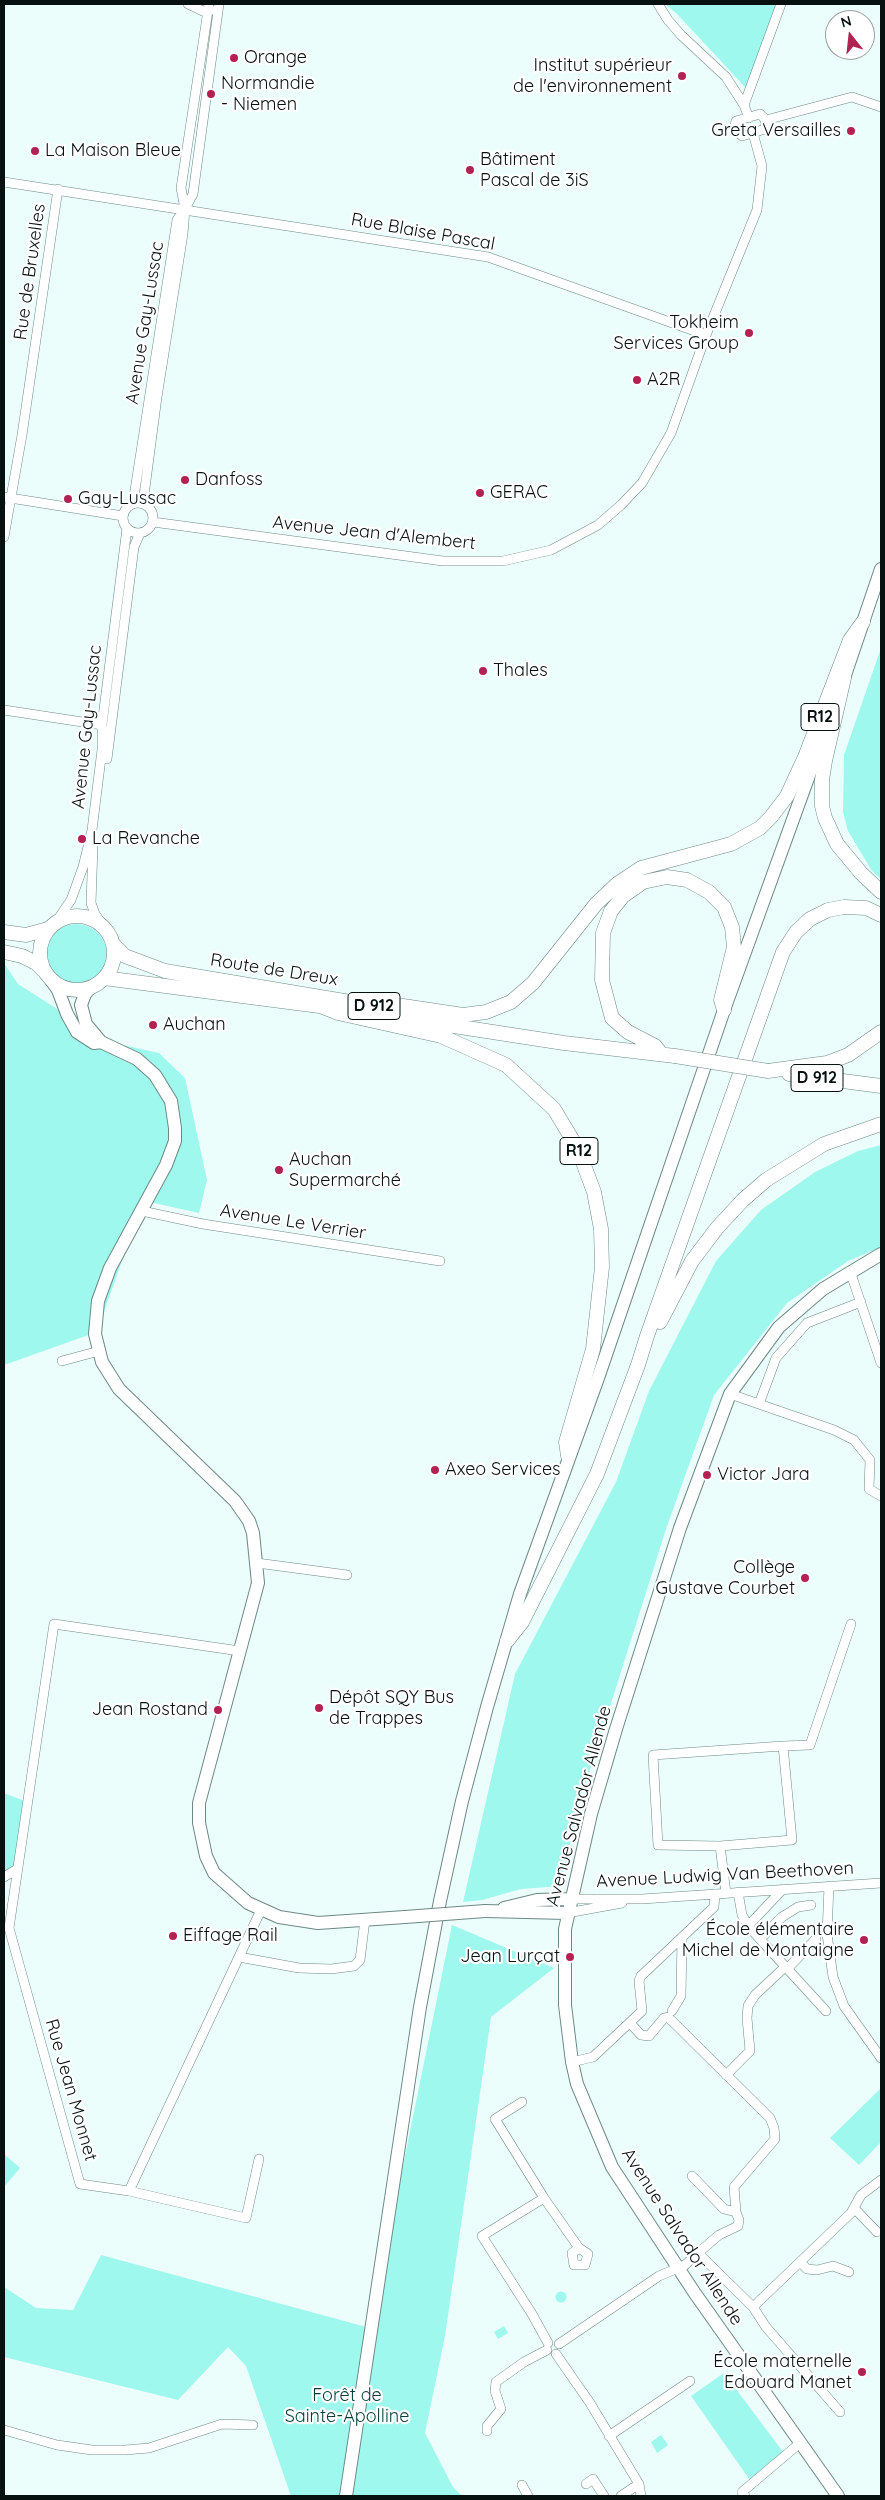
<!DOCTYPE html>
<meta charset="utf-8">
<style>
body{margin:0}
#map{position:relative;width:885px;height:2500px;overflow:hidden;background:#ecfefb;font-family:Quicksand,sans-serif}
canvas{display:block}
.frame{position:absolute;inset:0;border:5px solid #071110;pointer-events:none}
.north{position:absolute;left:825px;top:10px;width:50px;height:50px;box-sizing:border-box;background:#fff;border:1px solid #9ca09f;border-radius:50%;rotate:344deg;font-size:14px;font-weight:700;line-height:20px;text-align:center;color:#071110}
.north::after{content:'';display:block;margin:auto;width:18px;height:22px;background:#b12152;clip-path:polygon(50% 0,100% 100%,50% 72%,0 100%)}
</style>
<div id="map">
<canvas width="885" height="2500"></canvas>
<div class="frame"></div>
<div class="north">N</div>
</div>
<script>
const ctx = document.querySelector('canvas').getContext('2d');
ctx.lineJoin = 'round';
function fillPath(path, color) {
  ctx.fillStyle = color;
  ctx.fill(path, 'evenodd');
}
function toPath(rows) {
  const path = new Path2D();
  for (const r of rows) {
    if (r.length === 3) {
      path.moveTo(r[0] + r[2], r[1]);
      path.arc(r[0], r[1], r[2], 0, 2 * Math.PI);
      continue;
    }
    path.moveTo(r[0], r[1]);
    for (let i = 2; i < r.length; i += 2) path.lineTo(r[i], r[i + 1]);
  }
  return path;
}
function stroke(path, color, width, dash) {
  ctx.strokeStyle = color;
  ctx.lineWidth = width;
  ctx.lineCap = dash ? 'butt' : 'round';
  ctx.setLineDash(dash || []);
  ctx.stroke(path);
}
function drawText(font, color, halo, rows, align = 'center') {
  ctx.font = font + ' Quicksand,sans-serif';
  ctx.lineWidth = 4.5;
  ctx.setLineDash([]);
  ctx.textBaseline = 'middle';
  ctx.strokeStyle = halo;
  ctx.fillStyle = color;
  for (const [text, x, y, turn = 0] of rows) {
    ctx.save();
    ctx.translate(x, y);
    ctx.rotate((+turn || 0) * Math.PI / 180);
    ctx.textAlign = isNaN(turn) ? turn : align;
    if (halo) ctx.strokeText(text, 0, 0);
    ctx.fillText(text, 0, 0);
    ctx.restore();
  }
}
const green = toPath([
 [665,4,777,4,746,88,677,14],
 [881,648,881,879,872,871,848,831,843,812,844,755],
 [76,955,31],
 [4,963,18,984,109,1042,159,1053,185,1078,207,1180,199,1213,145,1201,139,1212,97,1332,4,1365],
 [881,1145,881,1247,848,1261,787,1303,714,1395,666,1529,578,1808,561,1886,521,1889,482,1900,463,1902,515,1674,616,1482,649,1391,716,1261,761,1210,815,1172,858,1151],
 [4,1793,27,1802,16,1868,4,1875],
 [452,1925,554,1968,491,2017,445,2336,425,2433,453,2487,462,2496,291,2496,246,2366,228,2347,178,2400,4,2357,4,2287,36,2308,73,2310,101,2255,370,2328],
 [881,2088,881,2142,859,2165,830,2138],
 [4,2154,20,2168,4,2187],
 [561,2297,5.5],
 [504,2326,508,2333,498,2339,494,2332],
 [724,2373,786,2456,752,2483,691,2396],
 [661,2435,668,2445,657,2453,651,2442]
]);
const street = toPath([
 [188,4,207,13,211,10],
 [658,4,668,20,681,35,726,77,744,105,749,118],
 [744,105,781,4],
 [760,114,766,120,765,129,742,136,734,130,736,121,760,114],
 [766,120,852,97,881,107],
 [4,182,488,257,706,335],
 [4,497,123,516],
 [138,518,15],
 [133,503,177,220,185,209,181,188,209,4],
 [143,503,157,397,183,234,185,209,193,194,219,4],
 [153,522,443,561,503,561,551,550,598,525,621,505,642,483,671,433,706,335,757,210,762,166,753,133],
 [4,537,22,435,58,189],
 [4,710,102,725],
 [107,759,134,547,140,533],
 [93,846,91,903,95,914,104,927],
 [56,922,71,900,83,867,92,830,102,750,102,725,127,528],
 [142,1211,203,1224,440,1261],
 [850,1271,881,1363],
 [62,1361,99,1351],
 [730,1394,834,1430,854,1440,870,1460,869,1489,881,1496],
 [759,1404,776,1358,807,1323,861,1302],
 [257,1563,347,1575],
 [240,1651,54,1624,9,1928,80,2184,129,2191,246,2218,259,2159],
 [783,1746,810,1745,851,1624],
 [720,1846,658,1845,653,1755,783,1746,792,1840,720,1846,726,1893],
 [4,1877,17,1869],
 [829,1886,827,1934,833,1977,844,2006,881,2058],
 [783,1889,748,1926,826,2011],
 [738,1892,742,1915,748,1926],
 [570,1899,642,1899,881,1883],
 [567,1913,622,1903],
 [760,1939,782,1917,798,1907,811,1905],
 [239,1957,299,1968,331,1969,354,1966,360,1960,365,1920],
 [787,1969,816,1939],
 [672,2011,681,1996,682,1937],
 [630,2023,641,2035,649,2036,664,2018,668,2017,770,2118,774,2128,775,2139,734,2187,736,2212],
 [572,2062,593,2057,642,2011,639,1981,641,1976,714,1907,715,1894],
 [726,2075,750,2051,747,2018,748,2006,755,1995,785,1967],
 [522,2102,495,2119,544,2198,579,2248,588,2254,585,2265,574,2265,572,2253,579,2248],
 [692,2176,724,2209,736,2212,739,2220,738,2226,719,2235,698,2253],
 [129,2191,261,1910],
 [544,2198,482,2236,532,2314,548,2343],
 [854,2208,877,2232],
 [800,2262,807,2269,817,2270,833,2266,849,2272],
 [753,2307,766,2327,840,2412],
 [559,2344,659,2276,685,2265,698,2253,753,2307,851,2213,861,2195,881,2180],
 [556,2354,590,2403,639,2484,641,2496],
 [4,2430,57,2445,92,2450,125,2450,149,2448,222,2424,253,2425],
 [487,2431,487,2426,501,2409,495,2391,496,2382,524,2362,547,2350],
 [609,2436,690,2381],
 [586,2484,593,2479,604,2496],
 [522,2485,528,2496],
 [621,2496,639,2484],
 [745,2496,742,2492,800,2443]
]);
const secondary = toPath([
 [841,687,881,569],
 [51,980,58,990,67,1014,77,1032,94,1043,101,1042],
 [91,987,85,994,81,1005,86,1024,101,1042,137,1059,155,1075,171,1101,175,1128,175,1141,166,1165,110,1268,98,1301,95,1334,102,1362,119,1389,235,1501,249,1521,253,1533,258,1583,199,1803,199,1823,206,1856,214,1873,248,1903,279,1917,318,1923,405,1917],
 [504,1908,537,1900,570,1899],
 [485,1911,567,1913],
 [346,2496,420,2007,440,1901,462,1801,487,1707,520,1594,598,1378,724,1010,829,720],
 [838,2496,694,2292,612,2167,577,2084,572,2062,565,2005,565,1929,591,1814,616,1729,680,1528,730,1394,779,1327,823,1289,881,1254]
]);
const primary = toPath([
 [844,678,825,761,822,780,822,806,825,818,837,844,861,873,881,892],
 [77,953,37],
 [4,932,26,935,48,929],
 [113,944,125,956,165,971,398,1010],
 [4,952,22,956,36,963,43,970],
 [104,978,327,1007],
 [318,1005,338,1013,441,1036,506,1065,554,1109,578,1149,594,1192,601,1229,602,1267,593,1349,566,1442,568,1456],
 [389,1008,403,1006,463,1015,486,1012,511,1002,533,983,596,904,617,884,641,868,731,844,760,828,771,817,787,796,805,757,850,640,863,622],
 [402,1018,564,1043,675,1056],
 [659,1051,655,1046,628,1032,612,1018,602,980,603,933,611,911,623,896,643,882,667,877,687,880,709,892,724,907,732,927,734,947,721,1000,724,1010],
 [768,1071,827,1063,848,1055,881,1032],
 [789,1074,881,1086],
 [660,1322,692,1261,717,1228,743,1200,766,1180,824,1144,881,1124],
 [507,1641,522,1622,597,1474,638,1365,647,1336,783,952,796,932,810,919,828,910,844,907,866,908,881,915]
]);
const secondaryBridge = toPath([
 [405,1917,485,1911]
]);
const primaryBridge = toPath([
 [675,1056,768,1071]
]);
const markers = [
 [234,58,5,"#b12152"],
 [682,76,5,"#b12152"],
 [211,94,5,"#b12152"],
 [851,131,5,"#b12152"],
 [35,151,5,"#b12152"],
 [470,170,5,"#b12152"],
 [749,333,5,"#b12152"],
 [637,380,5,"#b12152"],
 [185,480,5,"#b12152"],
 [480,493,5,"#b12152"],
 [68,499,5,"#b12152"],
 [483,671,5,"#b12152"],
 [82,839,5,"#b12152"],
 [153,1025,5,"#b12152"],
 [279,1170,5,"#b12152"],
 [435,1470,5,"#b12152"],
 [707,1475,5,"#b12152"],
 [805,1578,5,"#b12152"],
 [319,1708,5,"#b12152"],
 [218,1710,5,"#b12152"],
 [173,1936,5,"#b12152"],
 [864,1940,5,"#b12152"],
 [570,1957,5,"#b12152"],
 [862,2372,5,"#b12152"]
];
const shields = [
 [820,717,38],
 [374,1006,52],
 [817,1078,52],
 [579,1151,38]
];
const shieldNames = [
 ["R12",820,717],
 ["D 912",374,1006],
 ["D 912",817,1078],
 ["R12",579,1151]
];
const poiNames = [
 ["Orange",244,58],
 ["Institut supérieur",672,66,"right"],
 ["de l'environnement",672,87,"right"],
 ["Normandie",221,84],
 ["- Niemen",221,105],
 ["Greta Versailles",841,131,"right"],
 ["La Maison Bleue",45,151],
 ["Bâtiment",480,160],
 ["Pascal de 3iS",480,181],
 ["Tokheim",739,323,"right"],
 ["Services Group",739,344,"right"],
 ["A2R",647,380],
 ["Danfoss",195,480],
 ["GERAC",490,493],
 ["Gay-Lussac",78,499],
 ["Thales",493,671],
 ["La Revanche",92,839],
 ["Auchan",163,1025],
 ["Auchan",289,1160],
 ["Supermarché",289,1181],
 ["Axeo Services",445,1470],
 ["Victor Jara",717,1475],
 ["Collège",795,1568,"right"],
 ["Gustave Courbet",795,1589,"right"],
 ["Dépôt SQY Bus",329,1698],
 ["de Trappes",329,1719],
 ["Jean Rostand",208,1710,"right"],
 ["École élémentaire",854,1930,"right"],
 ["Michel de Montaigne",854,1951,"right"],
 ["Eiffage Rail",183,1936],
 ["Jean Lurçat",560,1957,"right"],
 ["École maternelle",852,2362,"right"],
 ["Edouard Manet",852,2383,"right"]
];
const streetNames = [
 ["Rue Blaise Pascal",423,232,10],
 ["Rue de Bruxelles",30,272,-82],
 ["Avenue Gay-Lussac",145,323,-81],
 ["Avenue Jean d'Alembert",374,533,6],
 ["Avenue Gay-Lussac",87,727,-84],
 ["Route de Dreux",274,970,9],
 ["Avenue Le Verrier",293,1222,9],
 ["Avenue Salvador Allende",579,1806,-75],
 ["Avenue Ludwig Van Beethoven",725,1875,-3],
 ["Rue Jean Monnet",71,2090,74],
 ["Avenue Salvador Allende",682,2237,57]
];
const parkNames = [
 ["Forêt de",347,2396],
 ["Sainte-Apolline",347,2417]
];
fillPath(green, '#9ef8ee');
stroke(street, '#6d8985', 10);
stroke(secondary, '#6d8985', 14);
stroke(primary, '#6d8985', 15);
stroke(street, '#fff', 9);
stroke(secondary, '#fff', 12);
stroke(primary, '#fff', 14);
stroke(secondaryBridge, '#6d8985', 14, []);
stroke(primaryBridge, '#6d8985', 15, []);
stroke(secondaryBridge, '#fff', 12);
stroke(primaryBridge, '#fff', 14);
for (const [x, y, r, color] of markers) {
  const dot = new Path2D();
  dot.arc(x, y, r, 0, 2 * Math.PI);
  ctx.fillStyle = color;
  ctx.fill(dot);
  stroke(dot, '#fff', 2);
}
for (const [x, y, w] of shields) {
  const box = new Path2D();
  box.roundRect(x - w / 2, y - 13.5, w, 27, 4);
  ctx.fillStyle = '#fff';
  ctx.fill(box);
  stroke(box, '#071110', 1);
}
drawText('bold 16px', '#071110', null, shieldNames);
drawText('18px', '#071110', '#fff', poiNames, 'left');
drawText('18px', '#071110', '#fff', streetNames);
drawText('18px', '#083e3a', '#fff', parkNames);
</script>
